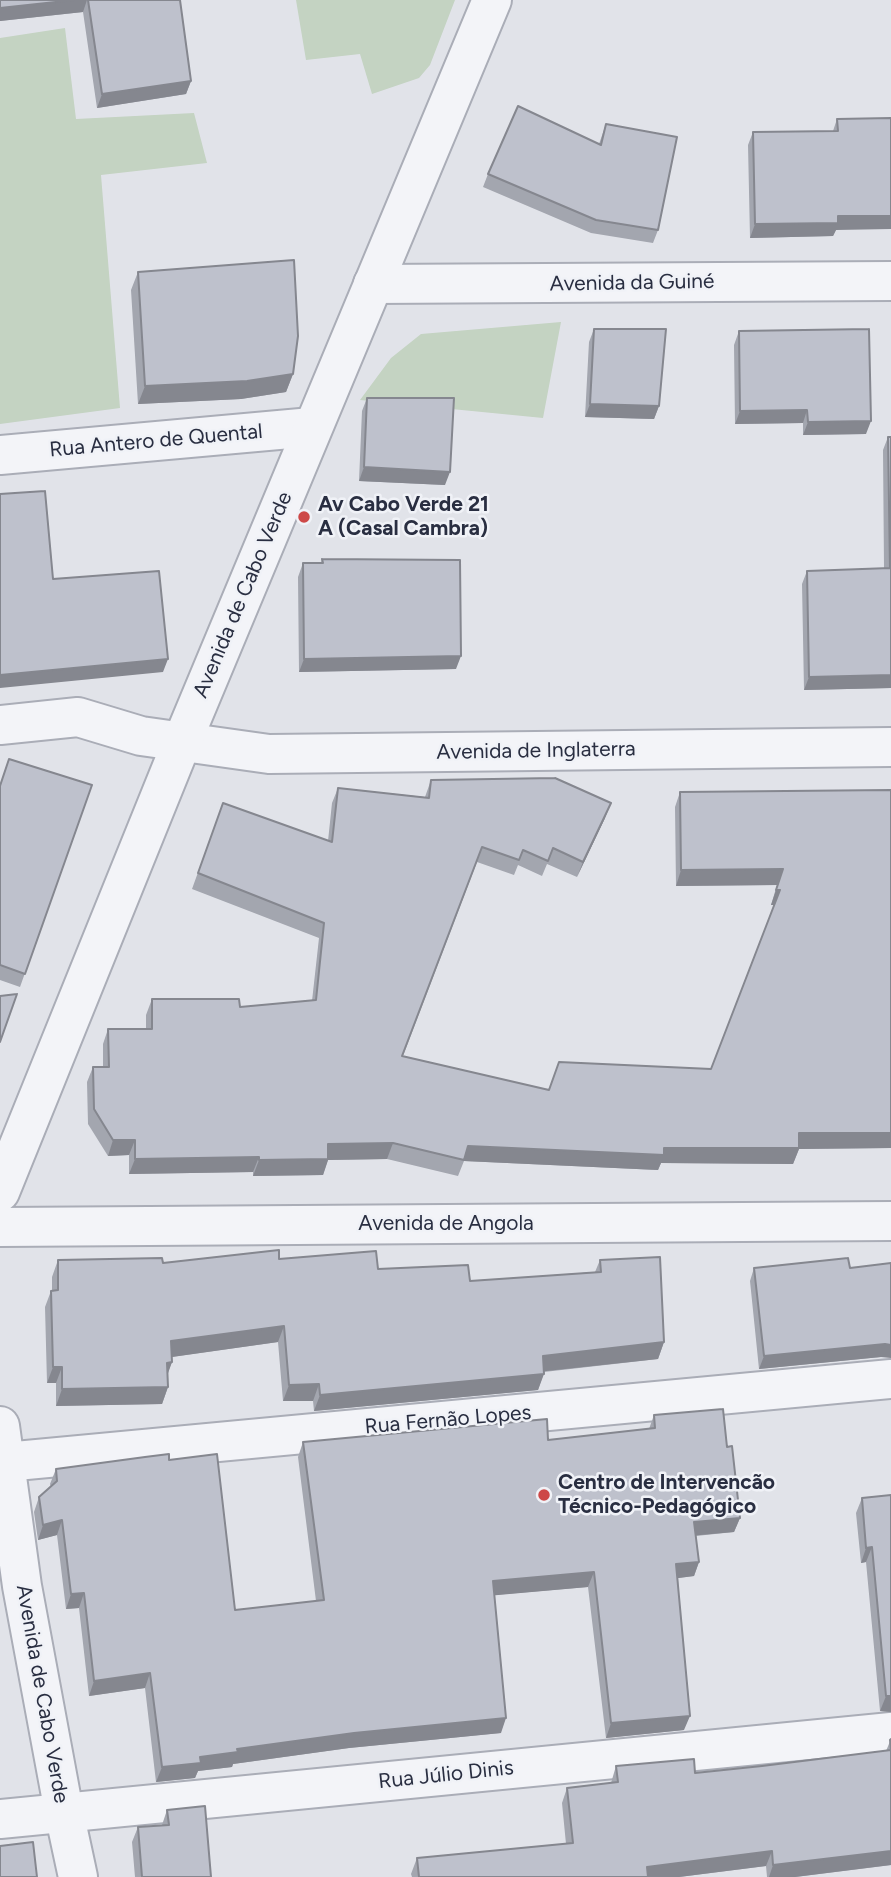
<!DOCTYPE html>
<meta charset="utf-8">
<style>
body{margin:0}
canvas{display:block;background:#e1e3e9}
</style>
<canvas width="891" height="1877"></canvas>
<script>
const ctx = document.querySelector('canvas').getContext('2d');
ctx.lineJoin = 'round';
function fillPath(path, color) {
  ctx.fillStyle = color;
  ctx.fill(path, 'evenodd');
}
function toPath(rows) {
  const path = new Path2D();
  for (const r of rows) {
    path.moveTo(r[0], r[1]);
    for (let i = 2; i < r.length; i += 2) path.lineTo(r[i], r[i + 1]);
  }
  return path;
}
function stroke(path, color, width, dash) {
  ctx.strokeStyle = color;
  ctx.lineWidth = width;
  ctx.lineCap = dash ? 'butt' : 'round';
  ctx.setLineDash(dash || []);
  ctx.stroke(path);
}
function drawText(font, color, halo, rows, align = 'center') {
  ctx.font = font + ' Figtree,sans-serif';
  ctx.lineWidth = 5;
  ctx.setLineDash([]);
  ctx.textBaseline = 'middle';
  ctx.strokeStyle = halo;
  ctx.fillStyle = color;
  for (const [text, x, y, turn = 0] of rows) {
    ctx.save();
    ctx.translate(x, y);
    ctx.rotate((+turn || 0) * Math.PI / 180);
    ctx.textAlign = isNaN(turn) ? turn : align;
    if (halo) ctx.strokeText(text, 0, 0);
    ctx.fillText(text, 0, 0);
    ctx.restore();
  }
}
const green = toPath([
 [296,0,455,0,430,65,419,78,372,94,360,54,306,60],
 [65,28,76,119,194,113,207,163,101,175,120,408,0,424,0,38],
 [561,322,543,418,360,400,391,358,421,334]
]);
const minor = toPath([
 [373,284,891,281],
 [0,455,312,427],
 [0,725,78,717,141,736,269,754,891,747],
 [0,1227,891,1221],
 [5,1462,891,1379],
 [0,1819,891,1732]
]);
const tertiary = toPath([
 [0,1192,182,742,492,0],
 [0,1426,22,1586,64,1812,78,1877]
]);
const wall = toPath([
 [0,0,182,0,180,0,191,81,186,94,97,108,83,12,0,21],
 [891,118,833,236,750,238,748,145,753,132,833,131,837,119],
 [606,124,658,230,653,243,591,233,483,187,488,174,599,144],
 [138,272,293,374,286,392,241,399,138,404,131,290],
 [594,329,659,406,654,419,585,417,589,342],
 [739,331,866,434,803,435,803,423,735,424,734,345],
 [367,398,445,485,359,481,362,411],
 [888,437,891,437,891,688,804,690,802,584,807,571,884,568,883,450],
 [322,559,456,669,299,672,298,577,303,563,321,563],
 [431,780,605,818,577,877,547,864,542,876,518,865,514,875,477,862,403,1056,549,1090,711,1069,774,905,771,905,777,885,676,886,675,807,680,792,891,790,891,1152,891,1148,799,1149,793,1164,661,1163,658,1170,464,1161,458,1176,387,1159,328,1160,323,1175,253,1176,253,1172,129,1174,129,1155,108,1156,88,1124,87,1082,93,1067,103,1067,103,1044,108,1029,146,1029,146,1015,152,999,240,1007,312,1001,319,938,192,889,223,803,328,841,332,803,338,788,425,797],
 [0,785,92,785,20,987,0,980],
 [279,1259,378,1269,470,1281,595,1272,600,1260,664,1342,658,1359,544,1372,538,1390,314,1411,313,1401,283,1401,278,1342,171,1357,172,1362,167,1374,168,1387,162,1404,56,1406,56,1383,47,1383,45,1307,51,1291,52,1291,52,1277,58,1260,163,1263],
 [754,1268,850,1268,881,1357,759,1369,750,1281],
 [654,1415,727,1447,740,1518,734,1532,696,1536,699,1562,694,1576,678,1578,684,1730,606,1738,588,1587,494,1595,501,1733,349,1748,233,1764,232,1767,198,1771,195,1778,156,1782,145,1688,89,1696,79,1608,66,1609,57,1535,38,1540,34,1512,39,1497,51,1487,50,1484,56,1469,169,1460,235,1610,316,1601,298,1457,303,1442,548,1440,649,1429],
 [891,1495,891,1712,880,1711,866,1562,861,1563,856,1513,862,1498],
 [891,1739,891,1865,795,1877,767,1877,766,1866,679,1877,412,1877,411,1874,417,1858,566,1844,562,1803,567,1788,611,1783,616,1766,695,1773,762,1766,886,1751],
 [167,1810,211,1877,135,1877,132,1842,138,1827,162,1825]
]);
const shadedWall = toPath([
 [74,0,87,0,83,12,0,21,0,8],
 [191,81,186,94,97,108,102,94],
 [838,216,891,216,891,229,836,230,833,236,750,238,755,224],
 [293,374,286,392,241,399,138,404,145,386],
 [590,404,659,406,654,419,585,417],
 [807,410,803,423,735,424,740,411],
 [871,421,866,434,803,435,808,422],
 [364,467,450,472,445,485,359,481],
 [461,656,456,669,299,672,304,659],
 [168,659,163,672,0,688,0,675],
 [891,675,891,688,804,690,809,677],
 [611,803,605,818,577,877,583,862],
 [783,869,777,885,676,886,681,870],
 [776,890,780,890,775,905,771,905],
 [799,1133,891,1133,891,1148,799,1149,793,1164,661,1163,658,1170,464,1161,468,1146,664,1148],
 [113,1140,135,1140,129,1155,108,1156],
 [393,1143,387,1159,328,1160,323,1175,253,1176,259,1160,328,1144],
 [259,1157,253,1172,129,1174,135,1159],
 [284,1326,278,1342,165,1358,171,1341],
 [664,1342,658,1359,537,1372,543,1356],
 [885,1344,891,1345,891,1358,881,1357,759,1369,764,1356],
 [172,1362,166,1379,167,1363],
 [53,1367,62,1367,56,1383,47,1383],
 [544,1374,538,1390,314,1411,320,1395],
 [319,1384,313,1401,283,1401,289,1385],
 [168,1387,162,1404,56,1406,62,1389],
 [740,1518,734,1532,689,1536,694,1522],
 [62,1520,57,1535,38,1540,43,1525],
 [872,1547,866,1562,861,1563,866,1548],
 [699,1562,694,1576,671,1579,676,1564],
 [594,1572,588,1587,487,1596,493,1581],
 [84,1593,79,1608,66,1609,71,1594],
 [150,1673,145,1688,89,1696,94,1681],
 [886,1696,891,1696,891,1712,880,1711],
 [690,1716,684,1730,606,1738,611,1723],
 [506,1718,501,1733,349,1748,233,1764,232,1767,198,1771,195,1778,156,1782,162,1767,200,1757,237,1749,354,1733],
 [772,1851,766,1866,679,1877,643,1877,647,1867],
 [891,1851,891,1865,795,1877,769,1877,773,1865]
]);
const building = toPath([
 [0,0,74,0,0,8,0,0],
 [88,0,180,0,191,81,102,94,88,0],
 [518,106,601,145,606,124,677,137,658,230,596,220,488,174,518,106],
 [891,118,891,216,838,216,838,223,755,224,753,132,838,131,837,119,891,118],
 [294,260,298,336,293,374,247,381,145,386,138,272,294,260],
 [594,329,666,329,659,406,590,404,594,329],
 [869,329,871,421,808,422,807,410,740,411,739,331,869,329],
 [367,398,454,398,450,472,364,467,367,398],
 [888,437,891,437,891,675,809,677,807,571,890,568,888,437],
 [45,491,53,579,159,571,168,659,0,675,0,494,45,491],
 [322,559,460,560,461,656,304,659,303,563,323,563,322,559],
 [9,759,92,785,25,974,0,965,0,786,9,759],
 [555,778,611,803,583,862,553,848,548,861,523,850,519,860,482,847,402,1056,549,1090,559,1062,711,1069,780,890,776,890,783,869,681,870,680,792,891,790,891,1133,799,1133,799,1148,664,1148,664,1155,468,1146,464,1160,393,1143,328,1144,328,1159,259,1160,259,1157,135,1159,135,1140,113,1140,94,1109,93,1067,109,1067,108,1029,152,1029,152,999,239,999,240,1007,316,1000,324,923,198,873,223,803,332,842,338,788,429,798,431,780,555,778],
 [17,994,0,1042,0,996,17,994],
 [279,1250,279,1259,376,1251,378,1269,468,1265,470,1281,601,1272,600,1260,660,1257,664,1342,543,1356,544,1374,320,1395,319,1384,289,1385,284,1326,171,1341,172,1362,167,1363,168,1387,62,1389,62,1367,53,1367,51,1291,58,1290,58,1260,162,1258,163,1263,279,1250],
 [848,1258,850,1268,891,1263,891,1345,885,1344,764,1356,754,1268,848,1258],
 [723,1409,727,1447,732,1446,740,1518,694,1522,699,1562,676,1564,690,1716,611,1723,594,1572,493,1581,506,1718,354,1733,237,1749,238,1752,200,1757,201,1763,162,1767,150,1673,94,1681,84,1593,71,1594,62,1520,43,1525,39,1497,57,1481,56,1469,145,1457,169,1454,169,1460,217,1454,235,1610,324,1600,303,1442,547,1419,548,1440,655,1428,654,1415,723,1409],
 [891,1495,891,1696,886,1696,872,1547,866,1548,862,1498,891,1495],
 [891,1739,891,1851,773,1865,772,1851,647,1867,648,1877,419,1877,417,1858,573,1843,567,1788,618,1782,616,1766,694,1759,695,1773,762,1766,891,1750,890,1740,891,1739],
 [205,1806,211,1877,142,1877,138,1827,169,1825,167,1810,205,1806],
 [33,1842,37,1877,0,1877,0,1846,33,1842]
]);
const markers = [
 [304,517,7,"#cd4847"],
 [544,1495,7,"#cd4847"]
];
const streetNames = [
 ["Avenida da Guiné",632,283,-1],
 ["Rua Antero de Quental",156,441,-5],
 ["Avenida de Cabo Verde",243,595,-67],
 ["Avenida de Inglaterra",536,751,-1],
 ["Avenida de Angola",446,1224],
 ["Rua Fernão Lopes",448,1420,-5],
 ["Avenida de Cabo Verde",42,1694,80],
 ["Rua Júlio Dinis",446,1775,-6]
];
const poiNames = [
 ["Av Cabo Verde 21",318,505],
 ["A (Casal Cambra)",318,529],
 ["Centro de Intervencão",558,1483],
 ["Técnico-Pedagógico",558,1507]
];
fillPath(green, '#c4d3c2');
stroke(minor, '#aaadb7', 42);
stroke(tertiary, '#aaadb7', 42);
stroke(minor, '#f3f4f8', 38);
stroke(tertiary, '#f3f4f8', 38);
fillPath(wall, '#a3a6af');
fillPath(shadedWall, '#85878f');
fillPath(building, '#bec1cc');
stroke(building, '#85878f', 2);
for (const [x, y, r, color] of markers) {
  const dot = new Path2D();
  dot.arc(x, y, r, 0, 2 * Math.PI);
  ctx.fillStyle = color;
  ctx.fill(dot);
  stroke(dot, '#f0f2f7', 2.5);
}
drawText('21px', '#292e41', '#f0f2f7', streetNames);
drawText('bold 21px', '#292e41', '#f0f2f7', poiNames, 'left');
</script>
